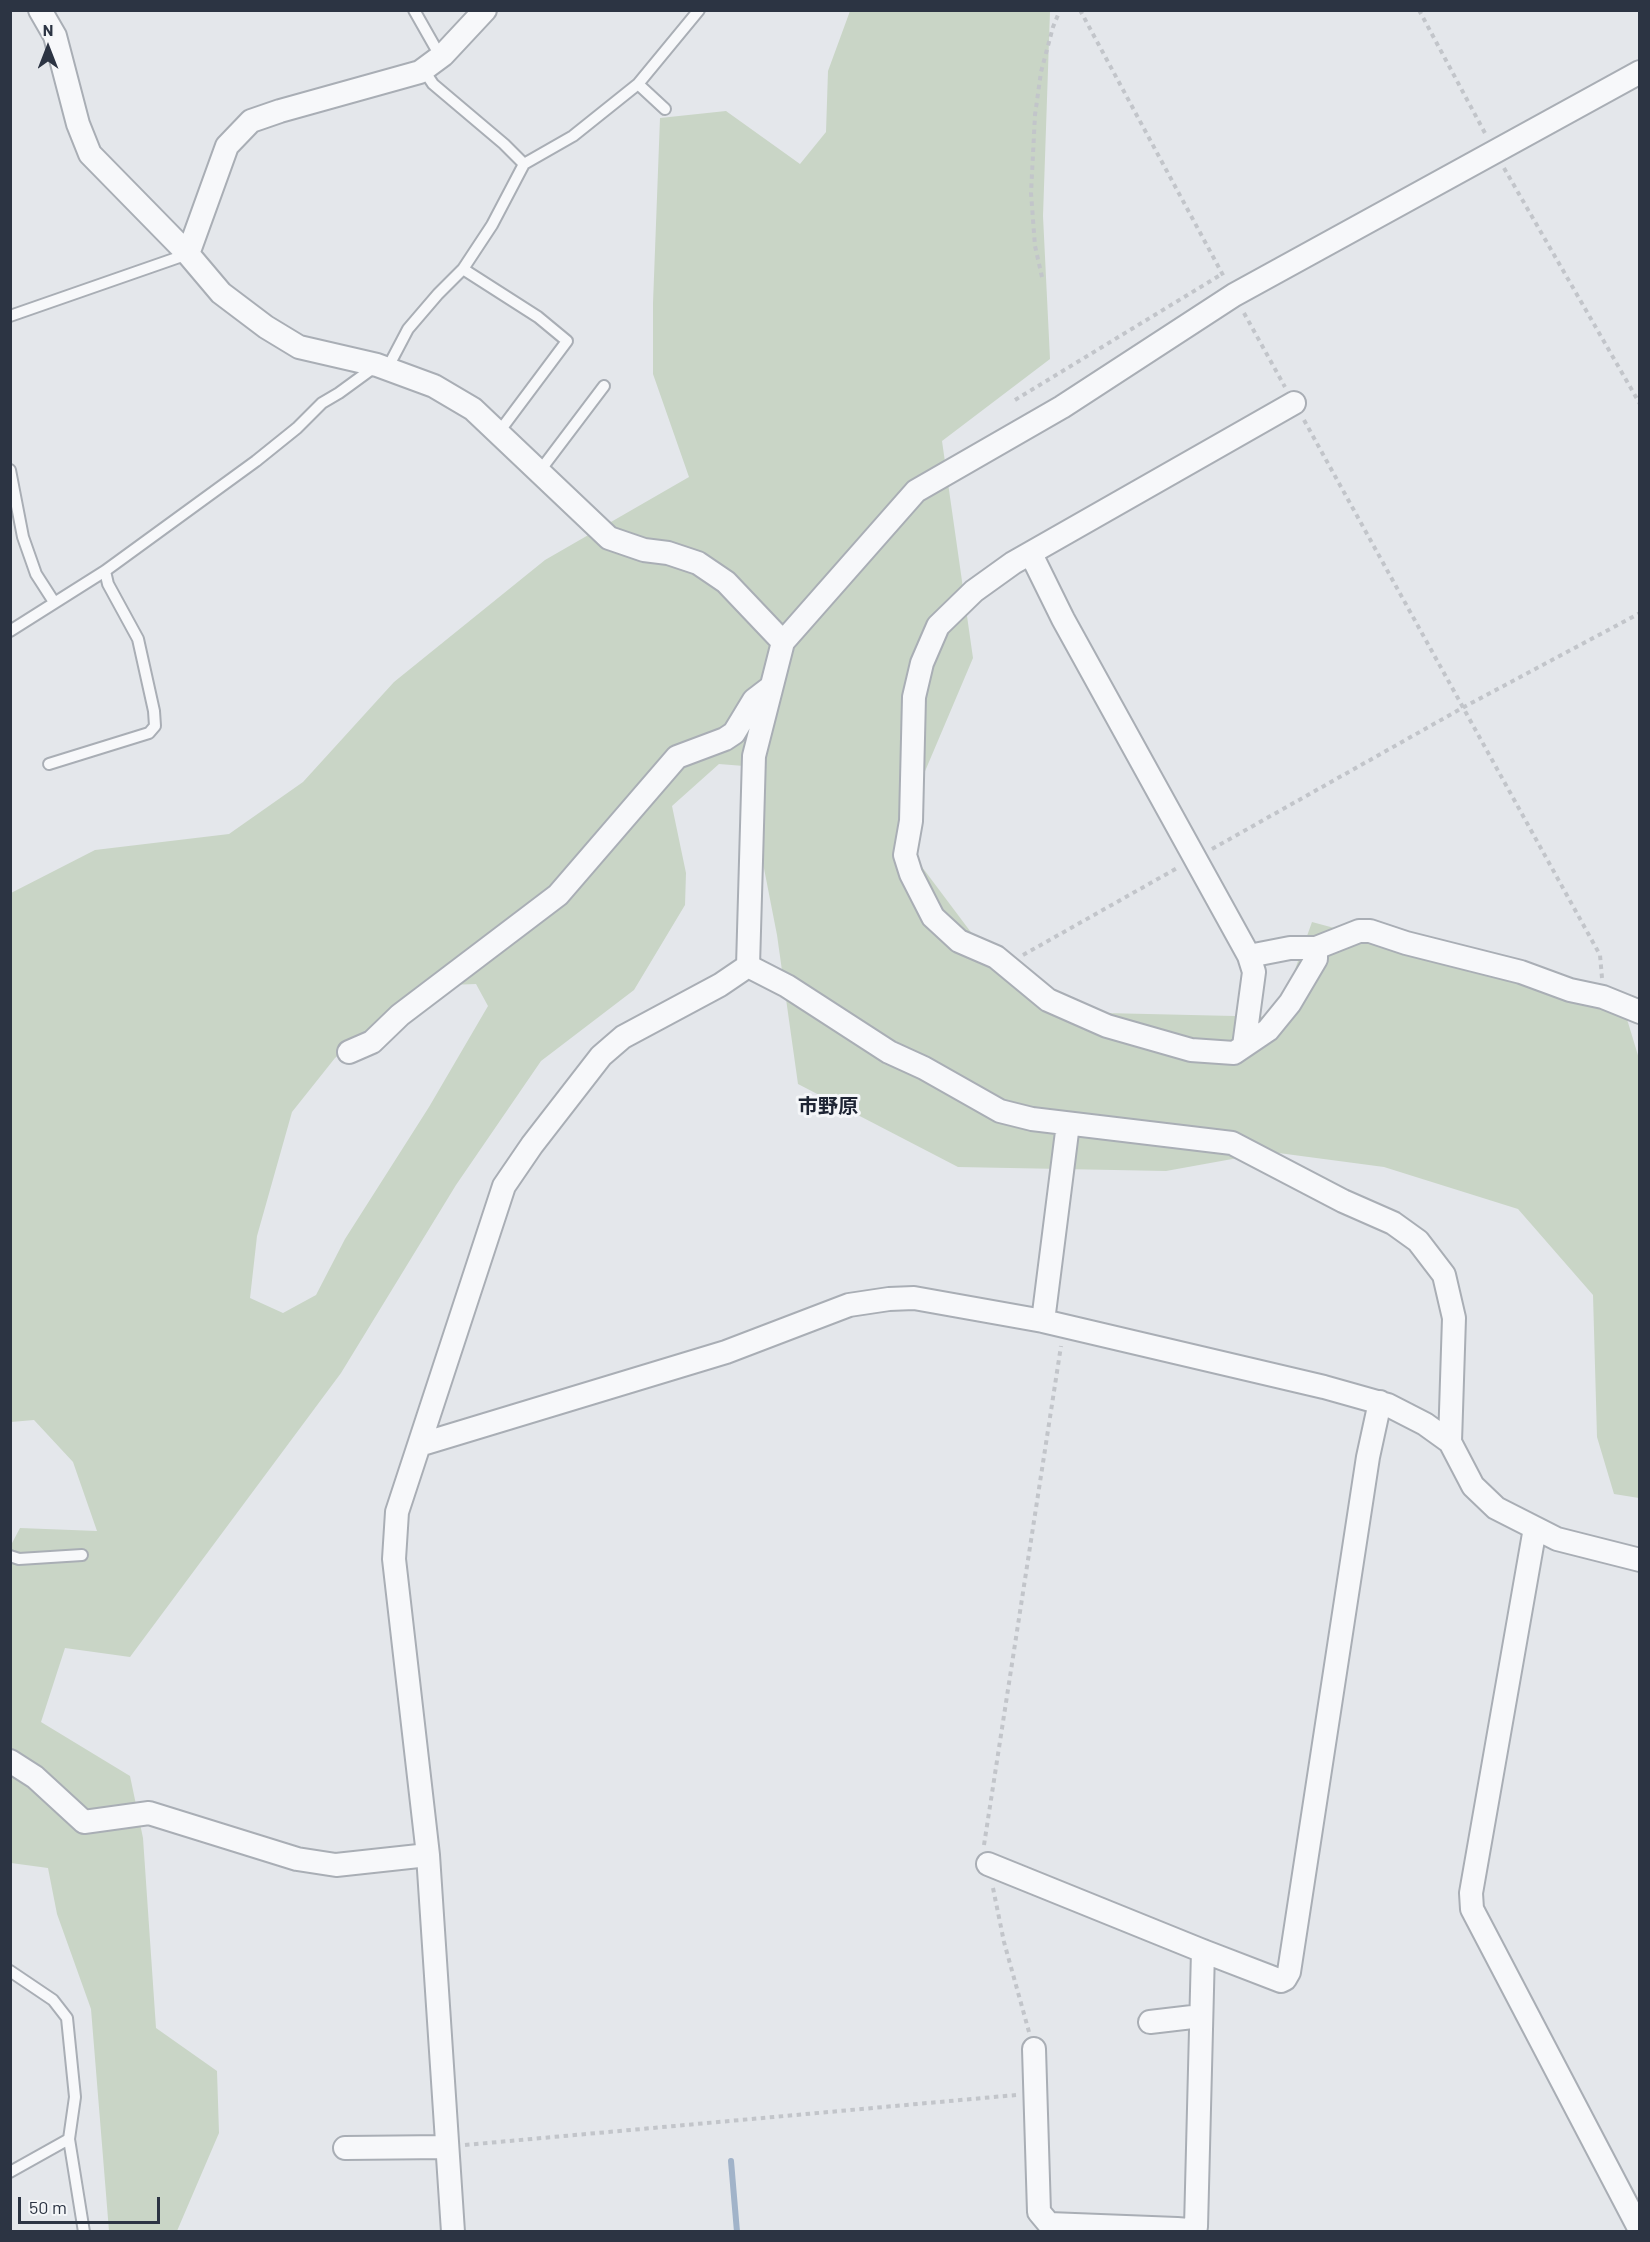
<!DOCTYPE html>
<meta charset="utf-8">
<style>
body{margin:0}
#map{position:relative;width:1650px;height:2242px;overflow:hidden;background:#e4e7eb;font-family:Barlow,sans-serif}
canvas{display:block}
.frame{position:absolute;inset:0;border:12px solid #2c3443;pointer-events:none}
.north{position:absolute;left:18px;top:18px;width:60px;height:60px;-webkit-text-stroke:4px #f4f6f8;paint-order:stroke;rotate:0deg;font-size:16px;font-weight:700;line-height:24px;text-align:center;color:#2c3443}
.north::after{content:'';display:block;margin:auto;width:21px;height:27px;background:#2c3443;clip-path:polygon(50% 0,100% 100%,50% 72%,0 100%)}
.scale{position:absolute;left:18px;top:2197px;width:142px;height:27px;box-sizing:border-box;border:3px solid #2c3443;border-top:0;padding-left:8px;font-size:18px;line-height:21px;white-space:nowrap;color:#2c3443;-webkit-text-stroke:4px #f4f6f8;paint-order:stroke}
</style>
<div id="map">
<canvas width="1650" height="2242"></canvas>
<div class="frame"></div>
<div class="north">N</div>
<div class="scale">50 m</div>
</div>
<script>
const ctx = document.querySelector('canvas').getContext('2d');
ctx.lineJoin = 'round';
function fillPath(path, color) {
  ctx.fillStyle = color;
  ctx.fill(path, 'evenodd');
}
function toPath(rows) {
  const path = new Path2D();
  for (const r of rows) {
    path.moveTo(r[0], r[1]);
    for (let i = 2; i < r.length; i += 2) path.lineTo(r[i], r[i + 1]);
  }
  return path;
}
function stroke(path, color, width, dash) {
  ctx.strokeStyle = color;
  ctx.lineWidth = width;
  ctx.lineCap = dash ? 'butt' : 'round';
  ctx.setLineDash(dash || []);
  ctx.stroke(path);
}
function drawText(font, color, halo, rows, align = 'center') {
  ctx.font = font + ' Barlow,"Noto Sans JP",sans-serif';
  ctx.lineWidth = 6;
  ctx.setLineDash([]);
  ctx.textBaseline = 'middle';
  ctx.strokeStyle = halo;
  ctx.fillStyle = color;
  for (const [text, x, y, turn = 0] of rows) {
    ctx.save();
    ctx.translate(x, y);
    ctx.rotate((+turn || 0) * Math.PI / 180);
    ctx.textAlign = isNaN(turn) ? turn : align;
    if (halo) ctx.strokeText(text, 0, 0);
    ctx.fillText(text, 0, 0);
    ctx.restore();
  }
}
const green = toPath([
 [850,11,1050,11,1043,216,1050,359,942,441,973,658,898,835,997,967,1104,1013,1278,1017,1312,922,1623,1006,1640,1062,1639,1498,1614,1494,1597,1437,1593,1295,1518,1209,1384,1167,1271,1152,1166,1171,958,1167,798,1084,777,935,744,766,719,764,672,806,686,873,685,905,634,990,541,1061,456,1185,341,1373,130,1657,65,1648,41,1722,130,1776,143,1838,156,2028,217,2071,219,2133,177,2231,109,2231,91,2009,57,1914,48,1868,11,1863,11,1545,20,1528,97,1531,73,1462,34,1420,11,1422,11,893,95,850,229,834,303,782,394,682,545,560,689,477,653,374,653,303,660,118,726,111,800,164,826,132,828,71],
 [476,984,488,1006,429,1107,345,1239,316,1295,283,1313,250,1298,257,1236,292,1112,335,1058,423,986]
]);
const stream = toPath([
 [731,2161,737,2232]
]);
const path = toPath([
 [1080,10,1224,277],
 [1419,10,1486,135],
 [1504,168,1640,404],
 [1042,277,1035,246,1031,193,1035,115,1041,72,1053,27,1060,10],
 [1244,313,1285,387],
 [1015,400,1222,274],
 [1304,420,1600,955,1602,978],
 [1212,849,1464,707,1640,613],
 [1023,955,1179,867],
 [984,1845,1061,1346],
 [993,1888,1004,1942,1029,2032],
 [465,2145,1016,2095]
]);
const service = toPath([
 [414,10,435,47,443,55],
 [423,69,433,84,504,144,524,164],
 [638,84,665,109],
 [463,269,538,317,567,341,499,432],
 [10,316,188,254],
 [387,369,408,329,438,294,463,269,492,225,524,164,573,136,638,84,699,10],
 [10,470,23,537,36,574,54,602],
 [539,472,604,386],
 [10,631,105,571,256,461,297,428,322,403,339,393,376,366],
 [49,764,149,733,155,726,154,711,138,639,108,584,105,571],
 [10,1556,19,1559,82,1555],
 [10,1971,53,2000,67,2018,75,2097,69,2139,84,2232],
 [10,2172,69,2139]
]);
const minor = toPath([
 [40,10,55,36,78,124,90,154,188,254,221,293,266,327,299,347,377,365,434,386,473,409,609,538,644,550,668,553,698,563,726,582,783,642],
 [188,254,227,146,251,121,280,111,420,72,443,55,485,10],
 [1294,403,1013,563,974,591,938,626,922,663,914,697,911,821,905,855,911,874,933,917,959,941,996,957,1048,1000,1107,1026,1191,1050,1234,1053,1268,1030,1290,1003,1316,959,1316,948],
 [1031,554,1063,619,1249,956,1254,972,1244,1046],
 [1249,956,1290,948,1316,948,1359,931,1370,931,1406,943,1521,972,1570,990,1603,997,1640,1012],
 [748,966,754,756,783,642,916,491,1062,407,1234,295,1640,72],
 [748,966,787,986,889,1052,924,1068,1000,1111,1032,1119,1232,1143,1343,1201,1393,1223,1418,1241,1444,1275,1454,1318,1450,1442],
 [349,1052,372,1042,400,1015,558,895,677,757,725,739,734,733,754,700,771,687],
 [1043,1321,1068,1124],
 [419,1445,726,1352,849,1305,889,1299,914,1298,1043,1321,1324,1387,1388,1405,1425,1424,1450,1442,1473,1486,1496,1508,1557,1539,1640,1560],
 [1535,1528,1471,1893,1472,1909,1640,2230],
 [10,1761,35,1777,84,1822,149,1813,297,1859,336,1865,428,1855],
 [988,1864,1203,1951,1281,1981,1285,1979,1289,1972,1368,1457,1380,1402],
 [1150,2022,1201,2016],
 [1034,2049,1039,2212,1049,2224,1177,2229,1178,2232],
 [345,2148,446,2147],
 [1177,2229,1189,2230,1196,2227,1203,1951],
 [453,2232,428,1855,394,1559,397,1512,504,1186,532,1145,601,1056,623,1037,720,985,748,966]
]);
const quarterNames = [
 ["市野原",828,1106]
];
fillPath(green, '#c9d5c6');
stroke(stream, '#a1b3c9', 6);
stroke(service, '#a9aeb5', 14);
stroke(minor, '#a9aeb5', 26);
stroke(path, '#c2c5ca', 4, [4.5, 4.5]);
stroke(service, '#f7f8fa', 10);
stroke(minor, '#f7f8fa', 22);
drawText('bold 20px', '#1e2534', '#f4f6f8', quarterNames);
</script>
